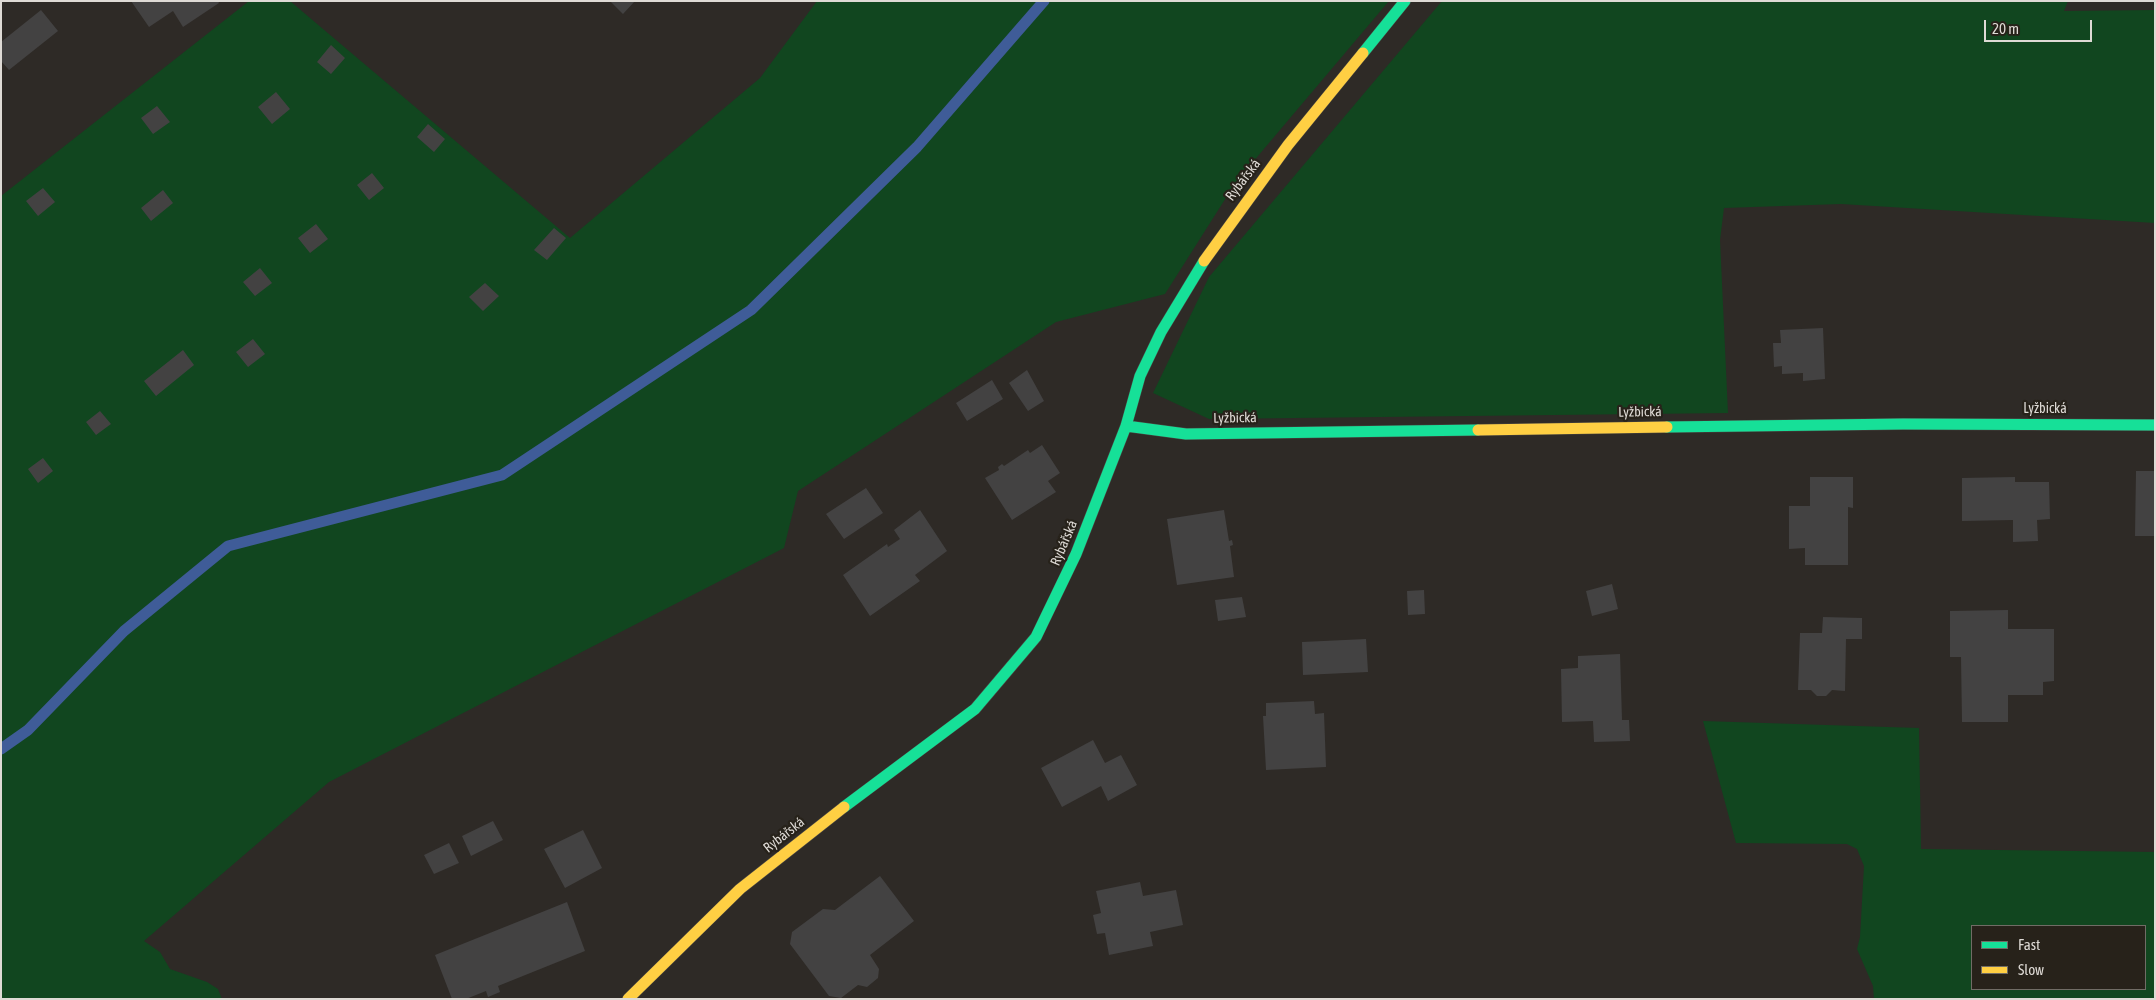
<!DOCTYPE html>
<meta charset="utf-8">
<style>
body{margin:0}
#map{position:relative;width:2156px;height:1000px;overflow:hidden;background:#2e2a26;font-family:"Asap Condensed",sans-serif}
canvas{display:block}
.frame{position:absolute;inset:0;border:2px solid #dedad5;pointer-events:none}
.legend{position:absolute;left:1971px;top:925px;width:175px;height:65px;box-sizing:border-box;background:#27221a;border:1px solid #706c65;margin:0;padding:6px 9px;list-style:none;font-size:15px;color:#dedad5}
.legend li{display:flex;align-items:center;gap:10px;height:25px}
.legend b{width:25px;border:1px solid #706c65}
.scale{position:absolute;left:1984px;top:20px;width:108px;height:22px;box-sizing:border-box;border:2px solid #dedad5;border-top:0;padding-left:6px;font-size:15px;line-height:18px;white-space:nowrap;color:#dedad5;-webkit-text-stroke:4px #27221a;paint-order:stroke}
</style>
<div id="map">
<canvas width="2156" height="1000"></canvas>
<div class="frame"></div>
<ul class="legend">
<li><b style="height:6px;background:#16e098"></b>Fast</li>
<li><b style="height:6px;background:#ffcf43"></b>Slow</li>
</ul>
<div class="scale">20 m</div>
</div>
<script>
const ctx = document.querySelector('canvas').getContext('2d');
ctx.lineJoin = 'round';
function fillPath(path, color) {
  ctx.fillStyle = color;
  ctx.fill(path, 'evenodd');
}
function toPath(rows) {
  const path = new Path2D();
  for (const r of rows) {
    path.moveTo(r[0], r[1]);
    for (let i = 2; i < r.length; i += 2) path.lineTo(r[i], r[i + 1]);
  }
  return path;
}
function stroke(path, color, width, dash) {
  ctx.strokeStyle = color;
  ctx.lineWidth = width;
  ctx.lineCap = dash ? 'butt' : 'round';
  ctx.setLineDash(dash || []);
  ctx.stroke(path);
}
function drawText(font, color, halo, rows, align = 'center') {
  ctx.font = font + ' "Asap Condensed",sans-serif';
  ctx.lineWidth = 4.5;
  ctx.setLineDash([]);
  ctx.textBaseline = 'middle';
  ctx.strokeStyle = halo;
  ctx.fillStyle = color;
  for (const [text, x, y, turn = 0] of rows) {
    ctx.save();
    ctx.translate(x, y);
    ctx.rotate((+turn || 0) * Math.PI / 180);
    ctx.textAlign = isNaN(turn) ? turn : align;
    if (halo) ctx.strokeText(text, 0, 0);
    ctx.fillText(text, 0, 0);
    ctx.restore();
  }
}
const green = toPath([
 [249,1,290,1,570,238,760,78,817,1,1389,1,1236,182,1165,294,1056,322,798,491,784,548,329,782,144,941,160,952,170,969,207,982,218,989,222,999,1,999,1,196],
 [1442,1,2068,1,2064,11,2155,10,2155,223,1841,204,1724,208,1720,240,1728,413,1209,419,1153,393,1209,277],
 [1703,721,1919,728,1921,849,2155,852,2155,999,1874,999,1873,986,1857,949,1860,937,1864,866,1857,849,1847,844,1736,843],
 [2145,926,2145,989,1972,989,1972,926]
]);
const stream = toPath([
 [1,749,28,730,124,631,228,546,502,475,751,310,917,147,1044,1]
]);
const building = toPath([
 [131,1,218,1,219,3,183,27,173,11,149,27],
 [610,1,635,1,623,14],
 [41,10,58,31,9,70,1,61,1,42],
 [331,45,345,58,331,74,317,62],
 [276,92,290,109,272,124,258,107],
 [157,106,170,122,153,134,141,118],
 [428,124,445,139,434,152,417,137],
 [372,173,384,188,369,200,357,185],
 [43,188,55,202,38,216,26,201],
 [163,190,173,203,151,221,141,208],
 [316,224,328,239,310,253,298,238],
 [554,228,566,238,547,260,534,250],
 [260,268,272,283,255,296,243,282],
 [485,283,499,296,483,311,469,297],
 [1823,328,1825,379,1803,381,1803,373,1782,374,1782,366,1774,367,1773,343,1781,343,1780,330],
 [253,339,265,354,248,367,236,352],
 [183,350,194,365,156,396,144,381],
 [1027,370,1044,401,1028,411,1009,383],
 [992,380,1003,399,967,421,956,403],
 [100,411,111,424,96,435,86,422],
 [1042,445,1060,473,1048,481,1056,492,1012,520,985,478,999,470,998,467,1002,464,1004,466,1028,450,1030,453],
 [43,458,53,471,38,483,28,469],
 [2136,471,2155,471,2155,536,2135,536],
 [1810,477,1853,477,1853,508,1848,507,1848,565,1805,565,1805,548,1789,549,1789,506,1810,506],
 [2015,477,2015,482,2049,482,2050,519,2037,520,2038,541,2013,542,2013,520,1962,521,1962,478],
 [866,488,883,513,844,539,826,514],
 [920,510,947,551,915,575,920,581,870,616,843,575,887,544,888,547,900,539,894,530],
 [1224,510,1229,541,1232,540,1233,545,1230,546,1234,577,1177,585,1167,519],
 [1612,584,1618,609,1592,616,1586,591],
 [1424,590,1425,614,1408,615,1407,591],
 [1242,597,1246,617,1218,621,1215,600],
 [2008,610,2008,629,2054,629,2054,681,2043,682,2043,695,2008,695,2008,722,1962,722,1961,657,1950,657,1950,611],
 [1823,617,1862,618,1862,639,1846,639,1845,691,1832,690,1826,696,1817,696,1811,690,1798,690,1800,633,1822,633],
 [1366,639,1368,672,1303,675,1302,642],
 [1620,654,1622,720,1629,720,1630,741,1594,742,1593,721,1562,722,1561,669,1578,668,1578,656],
 [1314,701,1315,714,1324,713,1326,767,1266,770,1263,716,1266,716,1266,703],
 [1093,740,1105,763,1121,755,1137,785,1108,801,1101,786,1062,807,1041,768],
 [493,821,503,840,471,856,462,836],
 [583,830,602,868,565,888,544,849],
 [449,843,459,863,434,874,424,855],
 [880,876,914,921,870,955,879,969,878,978,867,987,858,985,841,998,829,996,790,944,792,932,823,909,835,910],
 [1140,882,1143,896,1176,890,1183,925,1150,932,1153,946,1109,955,1105,933,1097,934,1093,915,1101,913,1096,891],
 [567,902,585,951,498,986,500,992,488,997,486,991,466,999,452,999,435,955]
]);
const fast = toPath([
 [1363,53,1405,1],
 [1126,426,1186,434,1478,430],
 [1667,427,1903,424,2155,425],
 [844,807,975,709,1036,637,1076,554,1126,426,1140,376,1161,332,1204,261]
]);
const slow = toPath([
 [1204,261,1288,145,1363,53],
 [1478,430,1667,427],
 [628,999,740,889,844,807]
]);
const streetNames = [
 ["Rybářská",1243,180,-53],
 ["Lyžbická",2045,409],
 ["Lyžbická",1640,412,-1],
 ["Lyžbická",1235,418,-1],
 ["Rybářská",1064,543,-67],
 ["Rybářská",784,835,-38]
];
fillPath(green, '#11461f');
stroke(stream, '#3f5c98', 11);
fillPath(building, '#434242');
stroke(fast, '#4a4743', 12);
stroke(slow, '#4a4743', 12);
stroke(fast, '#16e098', 11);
stroke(slow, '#ffcf43', 11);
drawText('14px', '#dedad5', '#27221a', streetNames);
</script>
